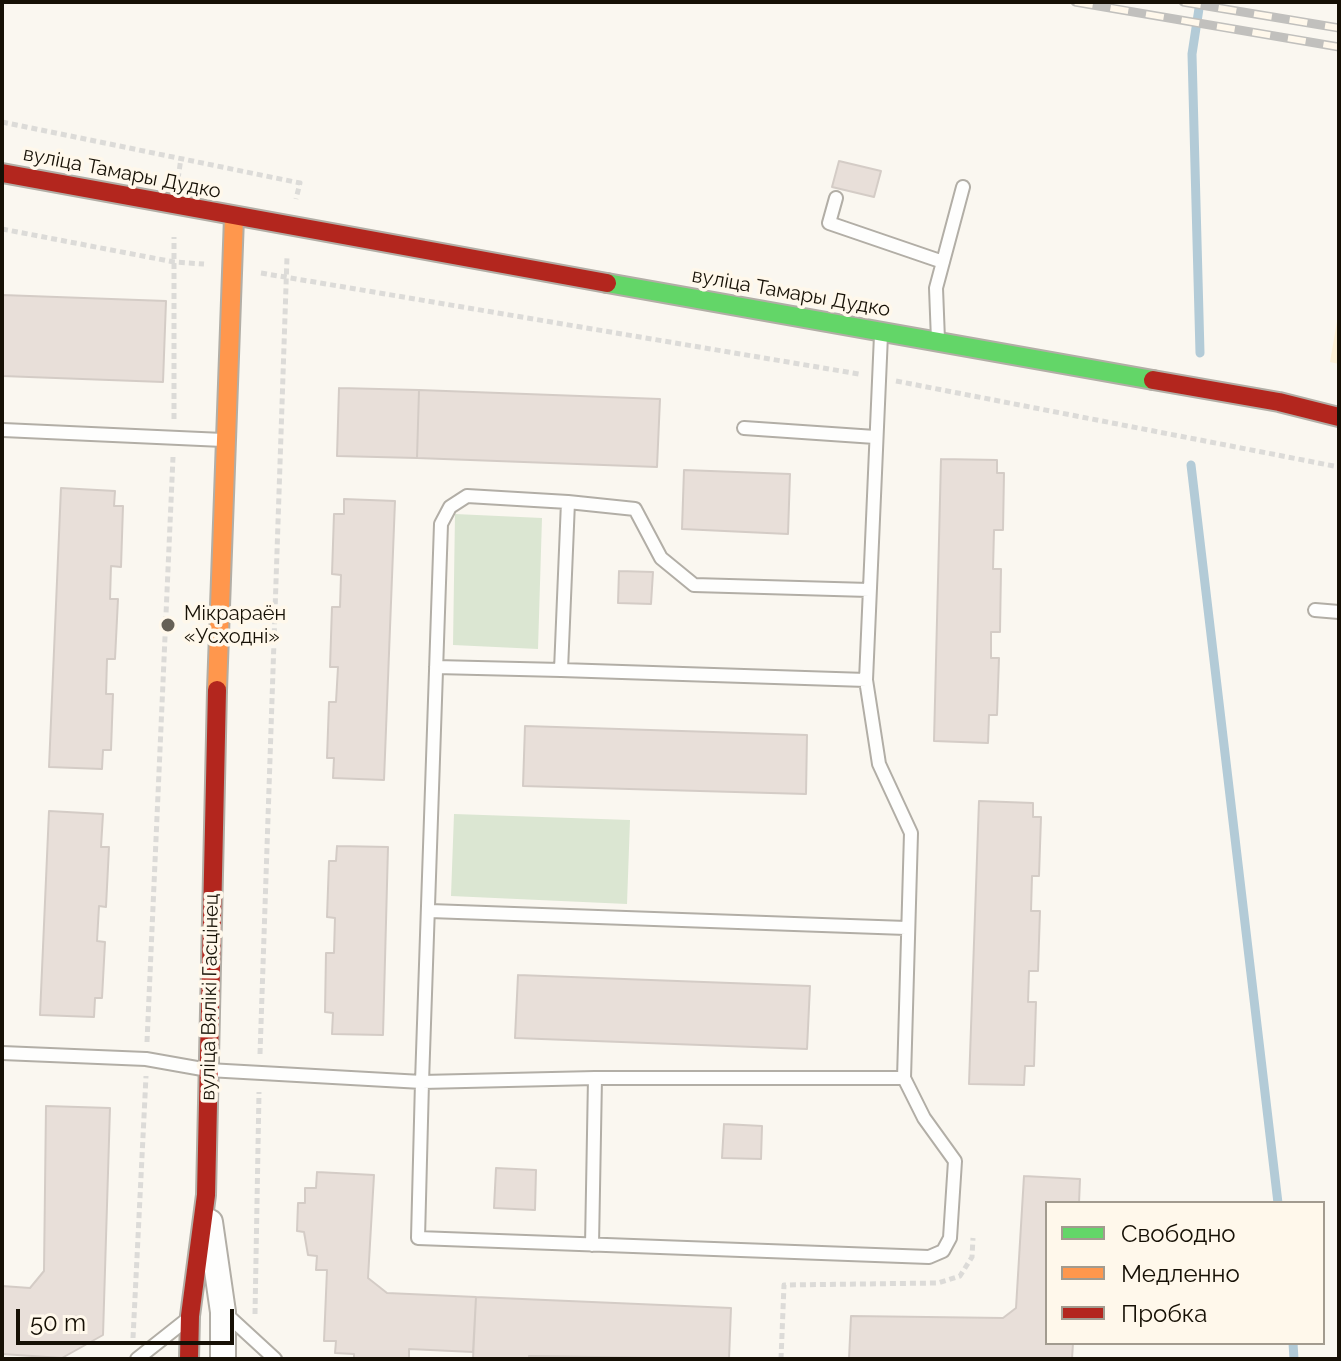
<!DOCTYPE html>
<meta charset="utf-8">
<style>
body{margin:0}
#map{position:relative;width:1341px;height:1361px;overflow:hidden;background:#faf7f0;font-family:Raleway,sans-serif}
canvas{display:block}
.frame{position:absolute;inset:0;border:4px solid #161005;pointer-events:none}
.legend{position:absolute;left:1045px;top:1201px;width:280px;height:144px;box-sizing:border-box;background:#fff8eb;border:2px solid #a29b8f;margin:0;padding:10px 14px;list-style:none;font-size:24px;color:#161005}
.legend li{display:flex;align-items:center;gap:16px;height:40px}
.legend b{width:40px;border:2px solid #a29b8f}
.scale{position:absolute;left:16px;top:1309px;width:218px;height:36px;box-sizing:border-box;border:4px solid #161005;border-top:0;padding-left:10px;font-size:24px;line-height:28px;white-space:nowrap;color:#161005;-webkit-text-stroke:6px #fff8eb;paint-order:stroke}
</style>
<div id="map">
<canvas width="1341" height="1361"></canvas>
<div class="frame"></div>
<ul class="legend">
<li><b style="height:10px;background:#63d668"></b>Свободно</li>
<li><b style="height:10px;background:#ff974d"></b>Медленно</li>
<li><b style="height:10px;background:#b3261e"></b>Пробка</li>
</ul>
<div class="scale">50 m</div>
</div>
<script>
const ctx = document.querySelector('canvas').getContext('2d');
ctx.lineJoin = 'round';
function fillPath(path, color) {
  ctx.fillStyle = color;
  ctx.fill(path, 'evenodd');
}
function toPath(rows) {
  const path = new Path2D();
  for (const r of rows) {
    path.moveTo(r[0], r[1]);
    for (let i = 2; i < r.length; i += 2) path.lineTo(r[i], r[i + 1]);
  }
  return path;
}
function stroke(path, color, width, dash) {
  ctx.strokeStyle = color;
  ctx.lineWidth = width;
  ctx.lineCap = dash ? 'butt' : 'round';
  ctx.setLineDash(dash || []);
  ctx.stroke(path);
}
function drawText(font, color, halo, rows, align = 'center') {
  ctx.font = font + ' Raleway,sans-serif';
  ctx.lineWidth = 7;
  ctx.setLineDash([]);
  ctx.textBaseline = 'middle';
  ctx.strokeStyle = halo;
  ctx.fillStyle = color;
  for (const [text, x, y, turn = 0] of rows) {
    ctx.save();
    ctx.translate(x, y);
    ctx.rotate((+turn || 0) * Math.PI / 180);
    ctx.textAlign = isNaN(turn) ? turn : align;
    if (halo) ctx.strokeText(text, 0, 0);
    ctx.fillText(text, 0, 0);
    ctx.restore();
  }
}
const built = toPath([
 [1339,310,1339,364,1330,362]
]);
const green = toPath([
 [455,514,542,518,538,649,453,645],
 [454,814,630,820,627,904,451,896]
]);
const stream = toPath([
 [1200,353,1192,54,1200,2],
 [1191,465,1278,1203],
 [1293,1343,1294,1359]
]);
const building = toPath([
 [839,161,881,171,874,197,832,187,839,161],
 [2,295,166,301,163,382,2,376,2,295],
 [339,388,419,390,417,458,337,456,339,388],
 [419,390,660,399,657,467,417,458,419,390],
 [941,459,997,460,997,473,1004,473,1003,530,994,530,993,569,1001,569,1000,632,991,632,991,658,999,658,997,715,989,715,988,743,934,741,941,459],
 [684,470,790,474,788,534,682,529,684,470],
 [61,488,115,491,114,506,123,506,121,567,111,566,110,599,118,599,115,659,107,659,106,694,113,694,111,750,103,750,102,769,49,767,61,488],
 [344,499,395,501,384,780,333,778,334,758,327,758,329,702,336,702,338,667,330,667,332,607,340,607,341,575,332,574,334,514,344,514,344,499],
 [619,571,653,572,651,604,618,603,619,571],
 [525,726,807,735,806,794,523,786,525,726],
 [979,801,1033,803,1033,817,1041,817,1039,876,1032,876,1031,911,1040,911,1038,971,1029,971,1028,1002,1036,1002,1034,1066,1025,1066,1024,1085,969,1084,979,801],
 [49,811,103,814,101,847,109,847,106,907,99,906,97,941,105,942,102,998,95,998,94,1017,40,1015,49,811],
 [337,846,388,847,383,1035,332,1034,333,1013,325,1012,326,953,334,953,335,918,327,917,329,861,336,861,337,846],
 [518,975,810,986,807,1049,515,1038,518,975],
 [46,1106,110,1108,103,1335,62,1358,2,1354,2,1286,30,1288,44,1271,46,1106],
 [724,1124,762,1126,761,1159,722,1158,724,1124],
 [496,1168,536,1170,535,1210,494,1208,496,1168],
 [317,1172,374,1175,368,1278,387,1293,476,1297,473,1352,409,1349,409,1359,354,1359,354,1354,335,1353,336,1341,324,1341,327,1270,316,1270,317,1256,308,1255,304,1232,297,1231,298,1203,305,1203,305,1188,316,1188,317,1172],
 [1024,1176,1080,1179,1079,1203,1047,1203,1047,1343,1073,1343,1072,1359,849,1359,851,1316,1003,1318,1016,1308,1024,1176],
 [476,1297,731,1308,729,1359,529,1356,529,1359,473,1359,476,1297]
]);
const path = toPath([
 [2,122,300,183,296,199],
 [178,179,181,158],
 [2,229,174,262,204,264],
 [261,273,859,374],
 [896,381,1339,467],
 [174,419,174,237],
 [147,1042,173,457],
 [260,1054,287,257],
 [255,1314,259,1092],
 [133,1338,146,1076],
 [781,1359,784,1285,938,1283,960,1276,972,1257,973,1238]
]);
const lane = toPath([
 [836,198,829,223,943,262],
 [881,335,866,680,879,764,911,833,904,1078],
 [938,340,936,288,963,187],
 [744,428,875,437],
 [3,430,223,440],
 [568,502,635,509,661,558,694,585,869,590],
 [1315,610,1339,612],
 [561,670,866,680],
 [430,911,906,928],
 [2,1053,146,1059,208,1070,422,1082,441,524,450,507,467,496,568,502,561,670,436,667],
 [595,1078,904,1078,924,1118,955,1161,950,1238,943,1251,929,1257,418,1238,422,1082,595,1078],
 [592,1245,595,1078],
 [226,1314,275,1359],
 [137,1359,185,1321]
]);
const street = toPath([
 [210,1222,223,1312,223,1359]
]);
const fast = toPath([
 [607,283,1153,380]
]);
const slow = toPath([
 [217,690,234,217]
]);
const jam = toPath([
 [2,173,607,283],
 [1153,380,1279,402,1339,417],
 [189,1359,190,1316,206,1195,217,690]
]);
const rail = toPath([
 [1075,2,1339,47],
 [1183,2,1339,28]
]);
const markers = [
 [168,625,8,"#666157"]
];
const streetNames = [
 ["вуліца Тамары Дудко",122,173,11],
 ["вуліца Тамары Дудко",791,293,10],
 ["вуліца Вялікі Гасцінец",210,997,-89]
];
const poiNames = [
 ["Мікрараён",184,614],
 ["«Усходні»",184,637]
];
fillPath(built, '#fcf0d7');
fillPath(green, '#dbe6d2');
stroke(stream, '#b3cbd7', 9);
fillPath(building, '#e8dfd9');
stroke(building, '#d4ccc6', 2);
stroke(lane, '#b2aea6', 16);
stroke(street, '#b2aea6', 28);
stroke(fast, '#b2aea6', 22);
stroke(slow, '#b2aea6', 22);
stroke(jam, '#b2aea6', 22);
stroke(path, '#dcdbd8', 5, [6, 4]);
stroke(lane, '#fefefd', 12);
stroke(street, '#fefefd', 24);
stroke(fast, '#63d668', 18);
stroke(slow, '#ff974d', 18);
stroke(jam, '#b3261e', 18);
stroke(rail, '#c1c0bd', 9);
stroke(rail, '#fff8eb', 6, [18]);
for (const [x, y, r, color] of markers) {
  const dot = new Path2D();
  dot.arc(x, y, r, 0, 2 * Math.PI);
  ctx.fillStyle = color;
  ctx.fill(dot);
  stroke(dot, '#fff8eb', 3);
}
drawText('20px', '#161005', '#fff8eb', streetNames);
drawText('20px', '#161005', '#fff8eb', poiNames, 'left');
</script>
